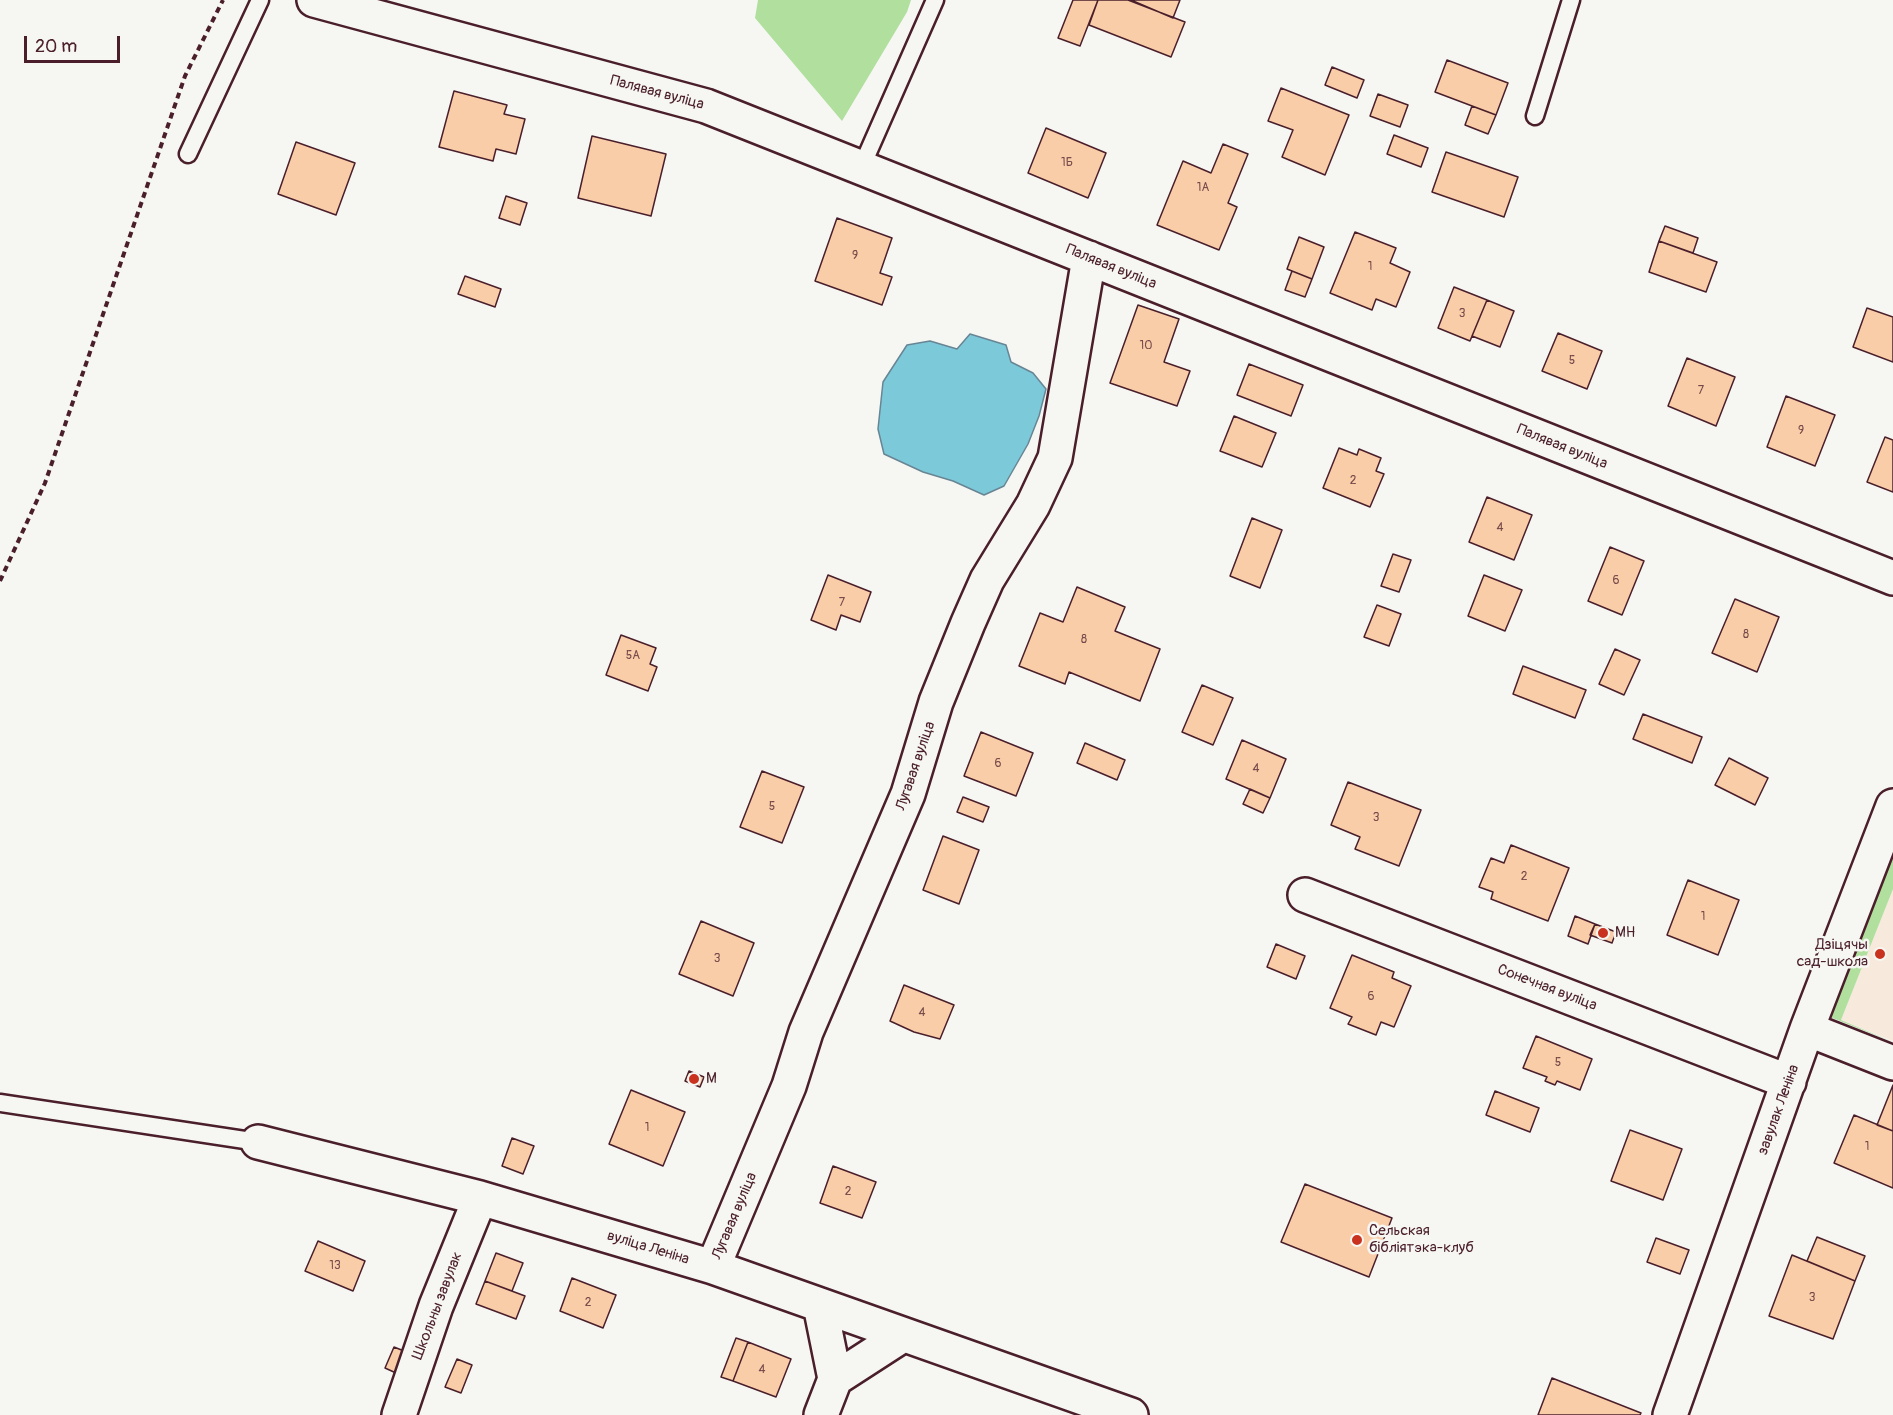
<!DOCTYPE html>
<meta charset="utf-8">
<style>
body{margin:0}
#map{position:relative;width:1893px;height:1415px;overflow:hidden;background:#f6f6f2;font-family:Pangolin,sans-serif}
canvas{display:block}
.scale{position:absolute;left:24px;top:36px;width:96px;height:27px;box-sizing:border-box;border:3px solid #4a1f2b;border-top:0;padding-left:8px;font-size:18px;line-height:21px;white-space:nowrap;color:#4a1f2b;-webkit-text-stroke:4px #f6f6f2;paint-order:stroke}
</style>
<div id="map">
<canvas width="1893" height="1415"></canvas>
<div class="scale">20 m</div>
</div>
<script>
const ctx = document.querySelector('canvas').getContext('2d');
ctx.lineJoin = 'round';
function fillPath(path, color) {
  ctx.fillStyle = color;
  ctx.fill(path, 'evenodd');
}
function toPath(rows) {
  const path = new Path2D();
  for (const r of rows) {
    path.moveTo(r[0], r[1]);
    for (let i = 2; i < r.length; i += 2) path.lineTo(r[i], r[i + 1]);
  }
  return path;
}
function stroke(path, color, width, dash) {
  ctx.strokeStyle = color;
  ctx.lineWidth = width;
  ctx.lineCap = dash ? 'butt' : 'round';
  ctx.setLineDash(dash || []);
  ctx.stroke(path);
}
function drawText(font, color, halo, rows, align = 'center') {
  ctx.font = font + ' Pangolin,sans-serif';
  ctx.lineWidth = 5;
  ctx.setLineDash([]);
  ctx.textBaseline = 'middle';
  ctx.strokeStyle = halo;
  ctx.fillStyle = color;
  for (const [text, x, y, turn = 0] of rows) {
    ctx.save();
    ctx.translate(x, y);
    ctx.rotate((+turn || 0) * Math.PI / 180);
    ctx.textAlign = isNaN(turn) ? turn : align;
    if (halo) ctx.strokeText(text, 0, 0);
    ctx.fillText(text, 0, 0);
    ctx.restore();
  }
}
const built = toPath([
 [1893,889,1893,1041,1841,1020]
]);
const green = toPath([
 [758,0,911,0,907,12,842,121,755,18],
 [1893,845,1893,889,1841,1020,1893,1042,1825,1015]
]);
const water = toPath([
 [970,334,1006,345,1011,362,1033,373,1046,389,1039,416,1028,444,1004,486,984,495,953,481,923,472,884,454,878,429,883,382,907,345,930,341,957,349,970,334]
]);
const building = toPath([
 [1073,0,1098,0,1080,46,1058,38,1073,0],
 [1098,0,1128,0,1185,22,1171,57,1089,25,1098,0],
 [1131,0,1180,0,1173,18,1131,0],
 [1447,60,1508,83,1496,115,1435,92,1447,60],
 [1332,67,1364,80,1357,98,1325,85,1332,67],
 [1281,88,1349,115,1325,175,1282,157,1293,130,1268,121,1281,88],
 [454,91,507,105,504,114,525,119,516,154,496,149,493,161,439,147,454,91],
 [1378,94,1408,105,1400,127,1370,116,1378,94],
 [1472,106,1496,115,1488,134,1465,125,1472,106],
 [1046,128,1106,153,1088,198,1028,173,1046,128],
 [1394,135,1428,148,1421,167,1387,154,1394,135],
 [592,136,666,154,651,216,578,198,592,136],
 [296,142,355,163,336,215,278,194,296,142],
 [1223,144,1248,154,1228,203,1237,207,1219,250,1157,225,1183,161,1211,173,1223,144],
 [1446,152,1518,177,1504,217,1432,192,1446,152],
 [506,196,527,203,520,225,499,218,506,196],
 [837,218,892,238,880,273,892,277,882,305,815,281,837,218],
 [1665,226,1698,238,1693,253,1659,241,1665,226],
 [1355,232,1396,248,1390,263,1410,272,1396,307,1376,299,1372,310,1330,293,1355,232],
 [1299,237,1324,247,1312,279,1287,269,1299,237],
 [1659,241,1717,262,1706,292,1649,272,1659,241],
 [1292,271,1312,279,1305,297,1285,290,1292,271],
 [465,276,501,289,495,307,458,294,465,276],
 [1454,287,1487,300,1470,341,1438,328,1454,287],
 [1487,300,1514,311,1500,347,1472,336,1487,300],
 [1138,305,1179,319,1164,362,1190,371,1177,406,1110,383,1138,305],
 [1867,308,1893,317,1893,362,1853,347,1867,308],
 [1558,333,1602,351,1587,389,1542,371,1558,333],
 [1687,358,1735,377,1716,426,1668,406,1687,358],
 [1249,364,1303,385,1291,416,1237,395,1249,364],
 [1786,396,1835,415,1815,466,1767,447,1786,396],
 [1234,416,1276,433,1262,467,1220,451,1234,416],
 [1885,437,1893,440,1893,492,1867,482,1885,437],
 [1339,448,1357,455,1359,449,1381,458,1376,471,1384,474,1370,507,1323,488,1339,448],
 [1487,497,1532,515,1514,560,1469,542,1487,497],
 [1252,518,1282,530,1260,588,1230,576,1252,518],
 [1610,547,1644,561,1622,615,1588,601,1610,547],
 [1393,554,1411,560,1399,592,1381,586,1393,554],
 [828,575,871,592,860,622,841,615,836,630,811,620,828,575],
 [1484,575,1522,590,1505,631,1468,616,1484,575],
 [1077,587,1125,607,1115,631,1160,649,1140,701,1069,672,1065,684,1019,666,1040,613,1063,622,1077,587],
 [1735,599,1779,617,1757,672,1712,653,1735,599],
 [1377,605,1401,614,1389,646,1364,637,1377,605],
 [621,635,656,648,650,664,657,667,648,691,606,675,621,635],
 [1615,649,1640,660,1624,695,1599,684,1615,649],
 [1523,666,1586,690,1575,718,1513,694,1523,666],
 [1202,685,1233,698,1213,745,1182,732,1202,685],
 [1643,714,1702,737,1692,763,1633,739,1643,714],
 [981,732,1033,753,1016,796,964,776,981,732],
 [1242,740,1286,759,1270,798,1226,779,1242,740],
 [1085,743,1125,760,1117,780,1077,763,1085,743],
 [1729,758,1768,778,1755,805,1715,785,1729,758],
 [762,771,804,787,782,843,740,827,762,771],
 [1348,782,1421,810,1399,866,1355,849,1360,837,1331,825,1348,782],
 [1250,789,1270,798,1263,813,1243,804,1250,789],
 [963,797,989,807,983,822,957,812,963,797],
 [943,836,979,850,959,904,923,890,943,836],
 [1511,845,1569,868,1548,921,1491,899,1493,892,1479,887,1491,858,1504,863,1511,845],
 [1688,880,1739,900,1718,955,1667,935,1688,880],
 [1575,916,1595,924,1588,944,1568,936,1575,916],
 [701,921,754,943,733,996,679,974,701,921],
 [1595,924,1616,932,1612,943,1590,935,1595,924],
 [1276,944,1305,956,1296,979,1267,967,1276,944],
 [1352,955,1394,972,1392,978,1411,986,1394,1027,1381,1022,1376,1035,1348,1024,1352,1017,1330,1008,1352,955],
 [904,985,954,1005,940,1039,914,1032,890,1021,904,985],
 [1536,1036,1592,1059,1580,1090,1557,1081,1555,1085,1545,1081,1547,1077,1523,1068,1536,1036],
 [689,1071,704,1077,700,1087,685,1081,689,1071],
 [1893,1085,1893,1131,1877,1125,1893,1085],
 [631,1090,685,1112,663,1166,609,1144,631,1090],
 [1495,1091,1539,1108,1530,1132,1486,1115,1495,1091],
 [1854,1115,1893,1131,1893,1188,1834,1163,1854,1115],
 [1630,1130,1682,1149,1663,1200,1611,1181,1630,1130],
 [512,1138,534,1146,523,1174,502,1166,512,1138],
 [833,1166,876,1182,862,1218,820,1203,833,1166],
 [1305,1184,1392,1218,1369,1277,1281,1242,1305,1184],
 [1817,1237,1865,1256,1855,1281,1807,1261,1817,1237],
 [1656,1238,1689,1250,1680,1274,1647,1262,1656,1238],
 [318,1241,365,1261,353,1291,305,1271,318,1241],
 [496,1253,523,1263,512,1291,485,1281,496,1253],
 [1792,1255,1855,1281,1833,1339,1769,1316,1792,1255],
 [572,1278,616,1295,603,1328,560,1311,572,1278],
 [485,1281,525,1296,516,1319,476,1304,485,1281],
 [736,1338,748,1342,733,1381,721,1377,736,1338],
 [748,1342,791,1359,776,1397,733,1381,748,1342],
 [394,1347,404,1351,396,1373,385,1368,394,1347],
 [457,1359,472,1365,461,1393,445,1387,457,1359],
 [1552,1378,1641,1413,1640,1415,1538,1415,1552,1378]
]);
const path = toPath([
 [0,581,45,483,185,76,223,0]
]);
const service = toPath([
 [1535,116,1571,0],
 [188,154,260,0],
 [862,166,935,0],
 [0,1103,258,1142]
]);
const minor = toPath([
 [314,0,706,106,1893,578],
 [1305,895,1789,1082],
 [1807,1029,1893,1063],
 [258,1142,480,1198,713,1267,1131,1415],
 [713,1267,789,1086,806,1032,908,794,936,702,968,623,987,580,1033,505,1055,458,1089,258],
 [820,1305,835,1379],
 [399,1415,436,1306,480,1198],
 [821,1415,835,1379,903,1335],
 [1670,1415,1807,1029,1893,806]
]);
const markers = [
 [1603,933,6,"#c8321e"],
 [1880,954,6,"#c8321e"],
 [694,1079,6,"#c8321e"],
 [1357,1240,6,"#c8321e"]
];
const numberNames = [
 ["1Б",1067,163],
 ["1А",1203,188],
 ["9",855,256],
 ["1",1370,267],
 ["3",1462,314],
 ["10",1146,346],
 ["5",1572,361],
 ["7",1701,391],
 ["9",1801,431],
 ["2",1353,481],
 ["4",1500,528],
 ["6",1616,581],
 ["7",842,603],
 ["8",1746,635],
 ["8",1084,640],
 ["5А",633,656],
 ["6",998,764],
 ["4",1256,769],
 ["5",772,807],
 ["3",1376,818],
 ["2",1524,877],
 ["1",1703,917],
 ["3",717,959],
 ["6",1371,997],
 ["4",922,1013],
 ["5",1558,1063],
 ["1",647,1128],
 ["1",1867,1147],
 ["2",848,1192],
 ["13",335,1266],
 ["3",1812,1298],
 ["2",588,1303],
 ["4",762,1370]
];
const streetNames = [
 ["Палявая вуліца",657,93,15],
 ["Палявая вуліца",1111,267,22],
 ["Палявая вуліца",1562,447,22],
 ["Лугавая вуліца",916,766,-71],
 ["Сонечная вуліца",1547,988,21],
 ["завулак Леніна",1779,1110,-70],
 ["Лугавая вуліца",735,1216,-67],
 ["вуліца Леніна",648,1248,17],
 ["Школьны завулак",438,1306,-69]
];
const poiNames = [
 ["МН",1615,933],
 ["Дзіцячы",1868,945,"right"],
 ["сад-школа",1868,962,"right"],
 ["M",706,1079],
 ["Сельская",1369,1231],
 ["бібліятэка-клуб",1369,1248]
];
fillPath(built, '#f7eadc');
fillPath(green, '#b0df9e');
fillPath(water, '#7cc9da');
stroke(water, '#688594', 1.5);
fillPath(building, '#f9cda8');
stroke(building, '#4a1f2b', 1.5);
stroke(service, '#4a1f2b', 21);
stroke(minor, '#4a1f2b', 38);
stroke(path, '#4a1f2b', 4, [6, 4.5]);
stroke(service, '#f6f6f2', 16);
stroke(minor, '#f6f6f2', 33);
for (const [x, y, r, color] of markers) {
  const dot = new Path2D();
  dot.arc(x, y, r, 0, 2 * Math.PI);
  ctx.fillStyle = color;
  ctx.fill(dot);
  stroke(dot, '#f6f6f2', 2);
}
drawText('12px', '#764a4a', null, numberNames);
drawText('15px', '#4a1f2b', '#f6f6f2', streetNames);
drawText('15px', '#4a1f2b', '#f6f6f2', poiNames, 'left');
</script>
